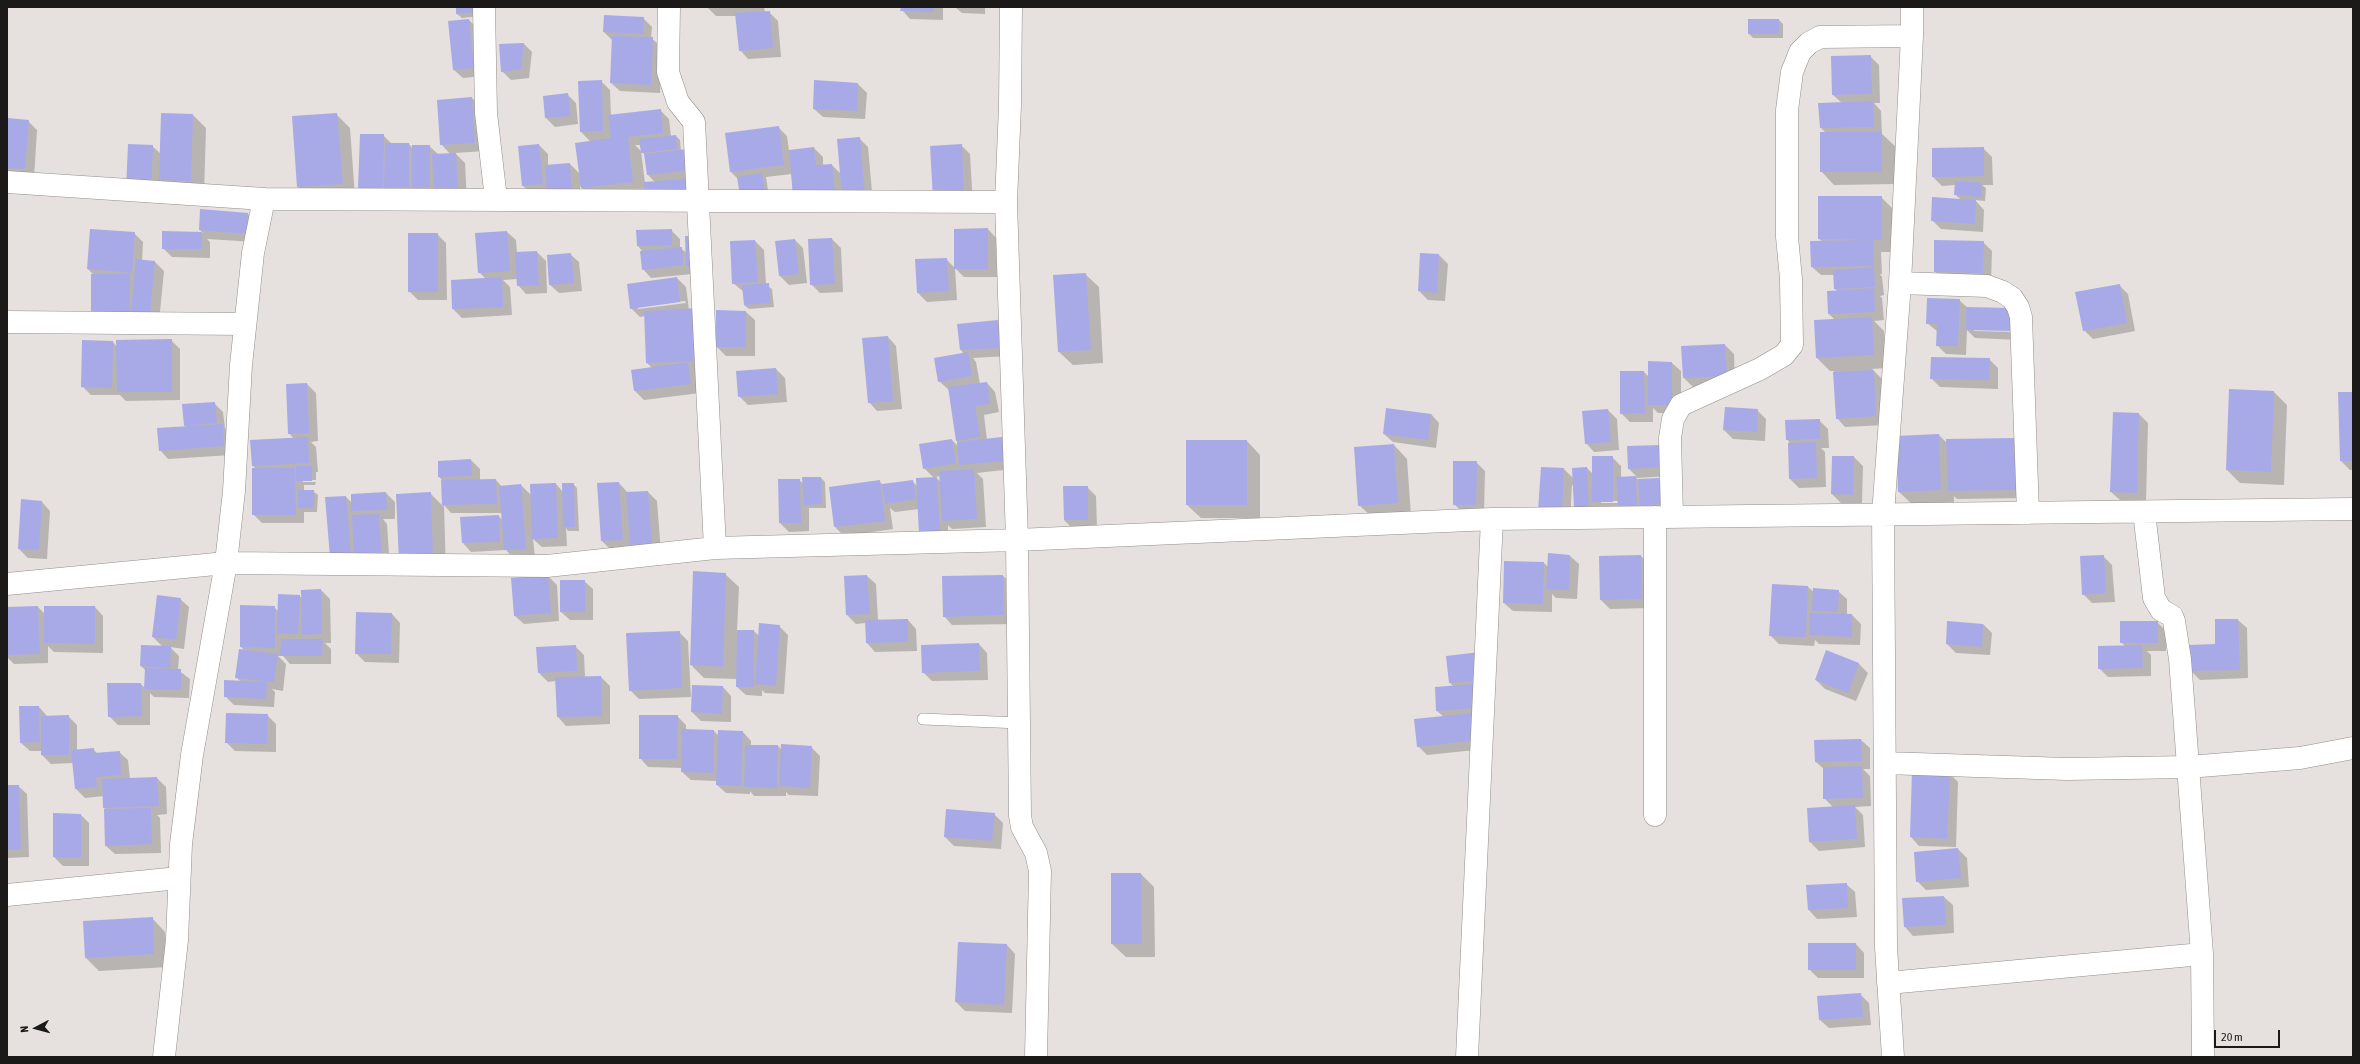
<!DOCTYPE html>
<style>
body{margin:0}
#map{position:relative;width:2360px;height:1064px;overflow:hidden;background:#e6e1de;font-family:"Asap Condensed",sans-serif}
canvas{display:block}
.frame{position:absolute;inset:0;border:8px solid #1b1a18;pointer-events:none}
.north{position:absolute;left:16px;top:1008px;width:40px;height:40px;-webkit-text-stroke:3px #e6e1de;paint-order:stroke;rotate:264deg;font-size:11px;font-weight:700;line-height:16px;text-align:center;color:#1b1a18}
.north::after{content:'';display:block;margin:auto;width:14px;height:18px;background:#1b1a18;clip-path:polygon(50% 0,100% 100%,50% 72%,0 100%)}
.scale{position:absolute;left:2214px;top:1030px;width:66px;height:18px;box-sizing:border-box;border:2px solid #1b1a18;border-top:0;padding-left:5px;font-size:12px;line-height:14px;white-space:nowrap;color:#1b1a18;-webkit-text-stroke:3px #e6e1de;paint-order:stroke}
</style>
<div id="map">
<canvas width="2360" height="1064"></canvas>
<div class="frame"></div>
<div class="north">N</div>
<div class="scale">20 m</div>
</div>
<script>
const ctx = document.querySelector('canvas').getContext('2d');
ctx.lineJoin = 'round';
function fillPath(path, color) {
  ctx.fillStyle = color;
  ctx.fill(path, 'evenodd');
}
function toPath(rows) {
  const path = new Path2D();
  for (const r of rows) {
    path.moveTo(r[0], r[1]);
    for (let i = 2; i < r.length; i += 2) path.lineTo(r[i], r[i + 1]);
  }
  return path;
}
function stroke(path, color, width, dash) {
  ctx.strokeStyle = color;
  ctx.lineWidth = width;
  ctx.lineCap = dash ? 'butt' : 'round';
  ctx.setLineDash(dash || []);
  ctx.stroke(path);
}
const shadow = toPath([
 [457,7,480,7,481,16,462,18,457,14],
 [707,7,764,7,765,12,769,12,778,21,781,57,748,59,740,50,737,16,716,16],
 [877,7,894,7,894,8],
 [902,7,943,7,943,20,910,19,902,10],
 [955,7,985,7,985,14,962,13],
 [643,18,652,27,651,38,662,47,660,93,620,91,611,83,613,41,604,32],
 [469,20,478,29,483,76,463,78,454,70],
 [1779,20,1783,24,1783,38,1753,38,1749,34],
 [524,44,532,52,529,78,511,80,502,71],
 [1870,56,1879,65,1880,103,1874,103,1881,111,1882,134,1895,146,1895,184,1834,185,1821,171,1826,133,1821,128,1842,103,1833,95],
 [601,81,610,90,611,116,660,110,669,119,671,137,676,136,680,140,681,151,698,179,595,201,580,186,581,202,532,194,523,186,539,145,548,154,548,166,570,164,580,174,591,142,581,132],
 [635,145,641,145,642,152],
 [641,151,645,155,648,175,655,182,645,183],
 [815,82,858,84,867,93,865,119,823,117,814,109],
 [567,94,576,103,578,124,555,127,546,118],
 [472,98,481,107,484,151,455,153,465,163,467,203,368,198,383,135,392,144,409,144,413,149,429,146,438,154,451,155,441,144],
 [193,115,206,128,204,194,173,193,160,180,160,199,136,198,152,146,161,154],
 [337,115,350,128,355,197,311,200,298,187],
 [8,119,28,121,37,130,34,178,7,190],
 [778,127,787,136,789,151,814,148,823,157,823,166,832,165,841,174,859,138,868,147,873,203,852,205,792,174,766,177,769,196,738,179,731,172],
 [961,145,970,154,973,206,931,147],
 [1983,148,1992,157,1993,185,1982,185,1986,188,1985,201,1975,200,1984,210,1983,232,1941,229,1932,220,1961,200,1955,194,1956,185,1942,186,1933,177],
 [1881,197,1895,211,1895,252,1881,252,1882,274,1880,274,1882,277,1884,295,1880,296,1882,298,1884,320,1874,321,1884,331,1887,368,1872,369,1882,379,1885,425,1845,427,1837,418,1834,371,1830,371,1817,358,1815,321,1835,320,1829,314,1837,291,1835,289,1834,275,1821,275,1812,267,1823,242,1819,239],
 [248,214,256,222,255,242,207,239,210,242,210,258,172,257,163,248,163,232,203,233,200,230],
 [988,229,996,238,997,277,964,277,955,268,957,300,927,302,918,293,946,259,955,268],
 [671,230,680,239,680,248,687,253,695,237,692,274,651,278,643,269,643,252,638,246,637,231],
 [507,232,516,240,517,253,537,252,546,261,547,293,526,294,518,285,517,279,503,280,510,287,512,315,462,318,453,309,452,281,486,279,479,272],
 [134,233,143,242,142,261,155,262,164,271,159,322,138,322,88,269],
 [437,234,446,243,447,300,418,300,409,291],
 [832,239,841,248,843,292,820,293,811,284],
 [795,240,803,248,807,283,789,285,780,276],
 [755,241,764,250,766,285,772,289,774,307,749,309,744,305,744,292,733,283],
 [1983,242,1992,251,1991,281,1943,280,1935,271],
 [570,254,579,262,582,291,559,293,550,285],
 [1439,255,1448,264,1445,301,1428,300,1419,291],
 [1085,274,1099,287,1103,363,1073,365,1059,352],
 [677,278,686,287,700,393,644,400,635,391,632,370,652,368,647,363,645,316,640,317,631,308],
 [685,301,686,303,638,309,638,307],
 [2119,285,2128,294,2135,331,2093,339,2084,330],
 [1959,300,1968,308,2011,309,2019,340,1975,338,1967,330,1966,355,1946,354,1937,345,1938,332,1927,323],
 [1974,329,2016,330,2016,332,1974,331],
 [746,312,755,320,755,356,726,356,717,347],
 [997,322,1006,330,1008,356,973,358,976,362,980,384,987,383,995,392,999,412,984,415,987,440,1002,438,1010,447,1013,469,977,473,983,479,986,527,952,529,948,525,948,540,919,509,895,512,890,508,893,529,844,536,835,527,879,481,883,485,912,481,918,487,934,478,924,468,952,440,958,446,949,390,939,381,964,354,961,350],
 [940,476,941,482,935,477],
 [888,337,896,346,902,409,877,411,869,402],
 [171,340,180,349,180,400,126,401,120,395,91,395,82,386,113,342,117,347],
 [1725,345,1734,354,1735,385,1693,387,1684,378],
 [1989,359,1998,368,1998,389,1940,387,1931,378],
 [1672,363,1681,371,1681,413,1658,413,1653,408,1653,422,1630,422,1621,413,1621,372,1644,372,1649,377],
 [776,369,785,378,787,402,748,405,739,396],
 [307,384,316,393,318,441,311,442,316,447,318,472,316,472,316,480,303,480,303,482,316,482,315,485,304,485,304,491,313,491,318,495,317,512,304,512,304,523,262,523,253,514,256,469,253,466,294,439,289,433],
 [2274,392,2287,405,2284,485,2240,483,2227,470],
 [2353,393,2353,470,2350,470,2341,461],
 [214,403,223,412,225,428,231,434,232,455,168,459,160,450,187,427,185,425],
 [1608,410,1617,419,1619,450,1594,452,1586,443],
 [1757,410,1766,419,1765,441,1733,439,1724,430],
 [1431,414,1439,423,1436,448,1393,442,1384,434],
 [2139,414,2148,423,2146,501,2120,500,2111,492],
 [1819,420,1828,429,1829,448,1821,448,1825,452,1826,487,1799,488,1790,479,1789,442,1787,439],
 [1939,435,1948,444,2017,439,2027,498,1957,499,1954,496,1954,503,1913,505,1899,492,1897,437],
 [1247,441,1260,455,1260,518,1201,518,1187,505],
 [1394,445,1407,459,1411,516,1373,518,1359,505],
 [1660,446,1670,476,1636,478,1639,480,1658,479,1667,487,1669,513,1602,510,1597,506,1598,516,1584,517,1572,484,1570,521,1548,519,1564,469,1574,479,1587,468,1593,474,1612,457,1621,466,1621,477,1637,477,1629,469],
 [1601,501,1618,501,1618,503,1601,503],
 [1833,457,1854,457,1863,466,1862,503,1841,503,1832,494],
 [471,460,480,469,480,480,496,480,502,487,521,485,531,495,556,484,563,492,573,484,577,488,579,531,568,531,566,528,567,546,542,547,533,539,535,557,514,559,506,550,471,552,463,543,498,516,503,520,502,513,451,513,444,505,446,573,413,574,430,493,443,506,442,480,439,477,439,462],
 [1476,462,1485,471,1484,513,1463,513,1454,504],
 [821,478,825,482,826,508,809,508,809,531,789,532,780,523,779,480,799,480,804,484],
 [619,483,628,493,648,492,657,501,661,553,640,554,631,545,631,548,611,550,602,541],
 [1087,487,1096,496,1097,528,1073,529,1064,520],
 [386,493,395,502,395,519,383,519,387,524,390,568,340,566,326,498,346,497,352,503],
 [42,502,50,511,47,559,28,558,19,549],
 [1570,556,1579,564,1577,599,1556,598,1552,594,1552,612,1513,611,1504,603,1544,563,1548,567],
 [1641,556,1650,565,1651,608,1610,609,1601,600],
 [2103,556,2112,565,2115,602,2092,603,2083,594],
 [725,574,739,587,737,631,754,631,759,636,779,626,788,635,784,694,765,693,762,690,762,696,746,695,737,687,737,679,704,678,691,665],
 [548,576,557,585,559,621,524,624,515,616],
 [867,576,876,584,878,621,908,620,916,629,917,651,875,652,867,643,866,623,856,624,847,615,845,577],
 [1003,576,1012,584,1013,624,952,625,944,616],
 [584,581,593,589,593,620,570,620,561,612],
 [1808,587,1814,592,1838,591,1847,599,1847,615,1852,615,1861,624,1860,645,1819,644,1815,640,1814,646,1779,644,1770,635],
 [321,590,330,599,331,643,325,643,331,649,331,664,290,664,283,656,278,656,286,664,283,691,272,689,275,692,274,707,234,705,225,696,241,682,236,677,245,651,241,647,241,606,274,607,278,611,299,596,302,598],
 [180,599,189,607,184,649,170,647,179,656,178,670,190,679,189,698,154,697,150,693,150,725,118,725,109,716,141,684,145,688,145,670,141,666,163,647,153,637],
 [38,607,45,614,95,607,103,616,103,653,54,652,48,646,48,663,14,664,7,657,7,608],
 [392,614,400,623,399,663,365,662,356,653],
 [2238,620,2247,628,2248,678,2200,680,2191,671],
 [2157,622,2166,631,2166,651,2147,651,2151,655,2151,676,2108,677,2099,668,2125,646,2121,642],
 [1983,624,1992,633,1990,655,1956,653,1947,644],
 [679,632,688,641,691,697,639,699,630,690],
 [979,644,987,653,988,680,932,681,923,672],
 [575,646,584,655,585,677,601,677,610,686,610,724,566,726,558,717,556,681,548,682,539,673],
 [1827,651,1859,664,1868,673,1856,701,1825,689,1816,680],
 [1479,653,1485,749,1427,755,1418,746,1444,717,1437,711,1454,687,1450,683],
 [723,687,731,696,731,722,701,721,692,712],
 [39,707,48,717,68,716,77,725,77,750,93,749,98,754,119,752,128,760,130,779,157,778,166,787,167,814,157,815,160,818,161,853,115,854,106,846,104,796,85,798,76,789,74,763,51,764,42,755,42,751,30,751,21,743],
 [267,715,276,724,276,752,235,751,226,742],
 [677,716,686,725,686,730,714,731,719,736,743,732,751,741,751,746,778,746,782,750,811,747,820,756,818,796,789,795,786,792,786,796,754,796,750,791,750,794,726,793,717,785,717,781,691,780,682,772,682,768,648,767,640,758],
 [1861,740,1870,748,1870,769,1863,769,1870,776,1871,806,1855,807,1863,815,1865,847,1819,851,1810,842,1833,807,1824,798,1824,769,1816,762],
 [1913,772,1949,773,1958,782,1956,847,1919,846,1911,837],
 [7,786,18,786,27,794,29,857,7,858],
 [994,814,1003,823,1001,849,954,846,945,837],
 [81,815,89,823,89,866,63,866,54,857],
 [1958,849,1967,858,1969,887,1926,890,1917,881],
 [1112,874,1141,874,1154,887,1155,957,1126,957,1112,944],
 [1846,884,1855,892,1857,917,1817,919,1809,910],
 [1944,897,1953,905,1954,933,1913,936,1905,927,1903,899],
 [152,918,165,932,167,967,99,971,86,958],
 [1856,944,1864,953,1864,978,1818,978,1809,969],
 [1007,945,1015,954,1012,1013,965,1011,956,1002],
 [1860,994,1869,1003,1871,1025,1829,1028,1820,1020]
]);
const building = toPath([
 [456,7,477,7,477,12,456,14],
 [901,7,934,7,934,12,900,11],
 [770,11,773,48,739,51,735,13],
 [604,15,644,17,643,34,603,32],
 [469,19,474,68,453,70,448,21],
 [1748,19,1779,19,1779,34,1748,34],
 [612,36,653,37,651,85,610,83],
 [524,43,521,69,501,72,499,44],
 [1871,55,1872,94,1832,95,1831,56],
 [602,80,603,131,580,132,578,81],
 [814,80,858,83,857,111,813,109],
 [568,93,570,116,545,118,543,96],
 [472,97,475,143,440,145,437,100],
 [1873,101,1874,127,1820,128,1818,103],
 [661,109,663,133,628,137,633,182,581,188,575,143,611,138,608,115],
 [161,113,193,114,191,181,159,180],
 [337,113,343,184,297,187,292,116],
 [8,118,29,120,25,169,7,168],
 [779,126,784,165,730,172,725,133],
 [1820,132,1882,132,1882,172,1820,172],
 [360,134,384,134,383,190,358,189],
 [676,135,677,149,641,153,639,139],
 [860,137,865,195,842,197,837,139],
 [385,143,409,143,409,194,384,194],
 [128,144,153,145,151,191,126,190],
 [539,144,543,184,522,186,518,146],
 [962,144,964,197,933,199,930,146],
 [412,145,430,145,430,189,412,189],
 [814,147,816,165,832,164,835,193,793,197,789,150],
 [1984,147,1984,176,1932,177,1932,148],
 [687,149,690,170,647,175,644,154],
 [456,153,458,195,434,196,432,154],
 [570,163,572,194,547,195,545,165],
 [762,173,765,192,740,196,737,177],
 [686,179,687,190,644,193,644,182],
 [1955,181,1982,183,1981,197,1954,195],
 [1818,196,1882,196,1882,240,1818,239],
 [1932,197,1976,200,1975,224,1931,221],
 [200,209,248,213,247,234,199,230],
 [988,228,988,269,954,269,954,229],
 [90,229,135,232,132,273,87,269],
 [672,229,672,245,637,246,636,230],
 [162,231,202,232,202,249,162,249],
 [507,231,510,271,478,273,475,233],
 [408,233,438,233,438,292,408,292],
 [685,236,695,236,696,266,686,266],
 [832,238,835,284,810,285,808,239],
 [795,239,799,274,779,276,775,241],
 [755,240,758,282,732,284,730,241],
 [1873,240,1874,266,1811,267,1810,241],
 [1934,240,1984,241,1983,273,1934,272],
 [682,247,683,265,642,270,640,251],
 [537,251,539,285,517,286,515,252],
 [571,253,574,283,549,285,547,255],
 [1420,253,1439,254,1437,293,1418,291],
 [947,258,949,291,917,293,915,259],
 [136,259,155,261,150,314,131,312],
 [1874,267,1875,287,1834,289,1833,270],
 [1086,273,1091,350,1058,352,1053,275],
 [91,274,130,274,130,314,91,313],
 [502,277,503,307,452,309,451,280],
 [677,277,680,302,630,309,627,284],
 [769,283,770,303,744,305,742,285],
 [2120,284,2127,323,2083,331,2075,292],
 [1874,288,1875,312,1828,314,1827,291],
 [1927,298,1960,299,1958,346,1936,346,1937,324,1926,324],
 [1966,307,2011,308,2011,331,1966,330],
 [700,308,702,361,646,363,644,311],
 [716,310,746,311,746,347,716,347],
 [1872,317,1874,355,1816,358,1814,320],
 [998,320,1000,348,960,350,957,324],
 [888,336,893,401,868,403,862,338],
 [172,339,172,392,117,392,116,340],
 [82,340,113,341,112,388,81,387],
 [1725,344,1727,376,1683,378,1681,346],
 [968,352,972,376,938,382,934,358],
 [1931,357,1990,358,1989,380,1930,379],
 [1648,361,1672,362,1672,405,1648,405],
 [688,362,691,384,634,391,631,370],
 [776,368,778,394,738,397,736,371],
 [1874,370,1876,416,1836,419,1833,372],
 [1620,371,1644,371,1645,413,1620,414],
 [987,382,990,404,975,406,980,437,956,441,948,387],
 [307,383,309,433,288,434,286,384],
 [2229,389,2274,391,2271,472,2226,470],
 [2338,392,2353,392,2353,461,2340,461],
 [215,402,217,423,184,426,182,404],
 [1725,407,1758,409,1757,432,1723,430],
 [1386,408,1431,414,1428,440,1383,434],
 [1608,409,1611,442,1585,444,1582,411],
 [2113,412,2139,413,2137,493,2110,492],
 [1820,419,1820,439,1786,440,1785,420],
 [223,424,224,446,159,451,157,428],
 [1939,434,1941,490,1898,492,1896,436],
 [308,437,309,463,252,466,250,440],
 [1002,437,1004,461,959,465,957,442],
 [2017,438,2019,490,1948,491,1946,439],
 [952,439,956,463,923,469,919,444],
 [1186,440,1247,440,1247,505,1186,505],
 [1816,442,1817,478,1789,479,1788,443],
 [1394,444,1398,503,1358,506,1354,447],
 [1661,445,1662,467,1628,469,1627,446],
 [1592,456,1613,456,1613,502,1592,502],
 [1832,456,1854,456,1853,495,1831,494],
 [471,459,472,476,438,477,438,461],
 [1453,461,1477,461,1476,505,1453,505],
 [296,466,312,466,312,481,296,481],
 [1541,467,1564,468,1562,513,1538,511],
 [1587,467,1589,508,1574,508,1572,468],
 [252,468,295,468,296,515,252,515],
 [974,469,977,519,942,521,939,471],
 [1636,476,1637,506,1618,507,1616,477],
 [802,477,821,477,822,504,804,505],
 [937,477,940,532,919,533,916,478],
 [1659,478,1661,504,1640,506,1638,479],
 [496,479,497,504,442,505,441,480],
 [778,479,800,479,801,523,779,523],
 [880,480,885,521,834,527,829,487],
 [913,480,916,499,885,504,882,484],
 [619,482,623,540,601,541,597,483],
 [556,483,558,538,532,539,530,484],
 [562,483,574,483,575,527,563,527],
 [521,484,526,549,504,550,499,486],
 [1063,486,1088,486,1088,520,1064,520],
 [298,490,314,490,314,508,298,508],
 [648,491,652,544,630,545,626,492],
 [386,492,387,510,351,511,351,494],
 [431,492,433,560,399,561,396,494],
 [346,496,351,555,330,557,325,497],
 [21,499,42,501,39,550,18,549],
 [379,514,382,559,354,561,352,515],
 [499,515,500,542,462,543,460,517],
 [1548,553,1570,555,1569,590,1546,589],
 [1641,555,1642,599,1600,600,1599,556],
 [2104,555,2106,593,2082,595,2080,556],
 [1504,561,1544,562,1543,604,1503,603],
 [693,571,726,573,723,667,690,665],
 [548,575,551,613,514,616,511,578],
 [867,575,870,614,846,615,844,576],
 [1003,575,1004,615,943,617,942,576],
 [560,580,585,580,585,612,560,612],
 [1772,584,1808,586,1806,637,1769,636],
 [1813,588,1839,590,1838,612,1812,611],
 [321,589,322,634,302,635,301,590],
 [278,594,300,595,298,634,277,633],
 [157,595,181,598,176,640,152,637],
 [240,605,275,606,275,648,240,647],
 [38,606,40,654,7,655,7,607],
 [44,606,95,606,95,644,44,643],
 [356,612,392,613,391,654,355,654],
 [1810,613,1852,614,1852,637,1809,635],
 [908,619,908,642,866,643,865,620],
 [2215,619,2238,619,2240,670,2190,671,2189,645,2215,644],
 [1947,621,1983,624,1982,647,1946,644],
 [2120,621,2158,621,2158,643,2120,643],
 [759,623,780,625,776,686,755,684],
 [737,630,754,630,754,687,736,687],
 [680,631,682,688,629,691,626,633],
 [281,639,323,639,322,656,280,656],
 [979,643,980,671,922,673,921,645],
 [141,645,171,646,170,668,140,666],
 [576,645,577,671,538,673,536,647],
 [2142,645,2143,668,2098,669,2098,646],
 [239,649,278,654,274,682,235,678],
 [1826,650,1859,663,1848,693,1815,680],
 [1480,652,1482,680,1449,683,1446,656],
 [145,668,181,669,181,690,144,689],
 [601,676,602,716,557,717,555,677],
 [224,680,267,682,266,699,224,697],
 [107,683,141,683,142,716,108,717],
 [1474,684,1476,708,1436,711,1435,687],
 [692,685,723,686,722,714,691,712],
 [19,706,39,706,40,742,20,743],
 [226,713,268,714,267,744,225,743],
 [1474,713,1476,740,1417,747,1414,719],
 [69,715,69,755,41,755,41,716],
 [639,715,678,715,677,759,639,759],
 [682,729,714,730,714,773,681,772],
 [718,730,743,731,741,786,716,785],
 [1861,739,1862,761,1815,762,1814,740],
 [781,744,812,746,810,788,779,786],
 [745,745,778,745,777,788,744,787],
 [94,748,94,753,120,751,121,775,96,777,97,787,75,789,71,750],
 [1862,766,1863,798,1823,799,1823,767],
 [1912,771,1950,773,1947,839,1910,837],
 [157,777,159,806,103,808,102,779],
 [7,785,19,785,21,849,7,850],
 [1855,805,1857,839,1809,842,1807,808],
 [151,808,152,844,105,846,104,809],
 [946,809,995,813,992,841,944,837],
 [53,813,81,814,81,858,53,857],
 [1958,848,1961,878,1916,882,1914,852],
 [1111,873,1141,873,1142,944,1111,944],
 [1847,883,1848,908,1808,910,1806,885],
 [1944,896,1946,925,1904,927,1902,898],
 [153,917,154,954,85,958,83,921],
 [958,942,1007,944,1004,1005,955,1002],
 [1808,943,1856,943,1856,970,1808,970],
 [1861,993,1863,1017,1819,1020,1817,996]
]);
const service = toPath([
 [923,719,1020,723]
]);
const minor = toPath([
 [484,7,486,113,496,199],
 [669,7,668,72,678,102,694,122,715,548],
 [1011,7,1010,105,1006,202,1017,540,1020,816,1022,827,1036,853,1040,871,1036,1057],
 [7,182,264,199],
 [1900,283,1987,286,2003,292,2012,298,2018,307,2021,317,2028,513],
 [7,322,245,324],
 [2144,512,2154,598,2161,610,2172,616,2174,621,2180,659,2202,954,2203,1057],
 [1672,517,1670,438,1673,419,1681,405,1760,369,1784,355,1792,345,1791,279,1787,237,1787,110,1792,72,1800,52,1809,43,1820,37,1912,36],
 [7,584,226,563,547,566,715,548,1017,540,1492,519,2353,509],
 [1885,763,2067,769,2188,767,2300,758,2353,748],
 [1655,815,1655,517],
 [7,895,179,878],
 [1888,983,2202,954],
 [164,1057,177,940,181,844,192,755,226,563,234,491,241,365,253,253,264,199,1006,202],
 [1467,1057,1492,519],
 [1893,1057,1886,947,1883,514,1900,283,1912,36,1912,7]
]);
fillPath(shadow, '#0003');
fillPath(building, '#a8a9e7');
stroke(service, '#928e8a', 12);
stroke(minor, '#928e8a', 23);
stroke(service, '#fff', 11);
stroke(minor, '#fff', 22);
</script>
